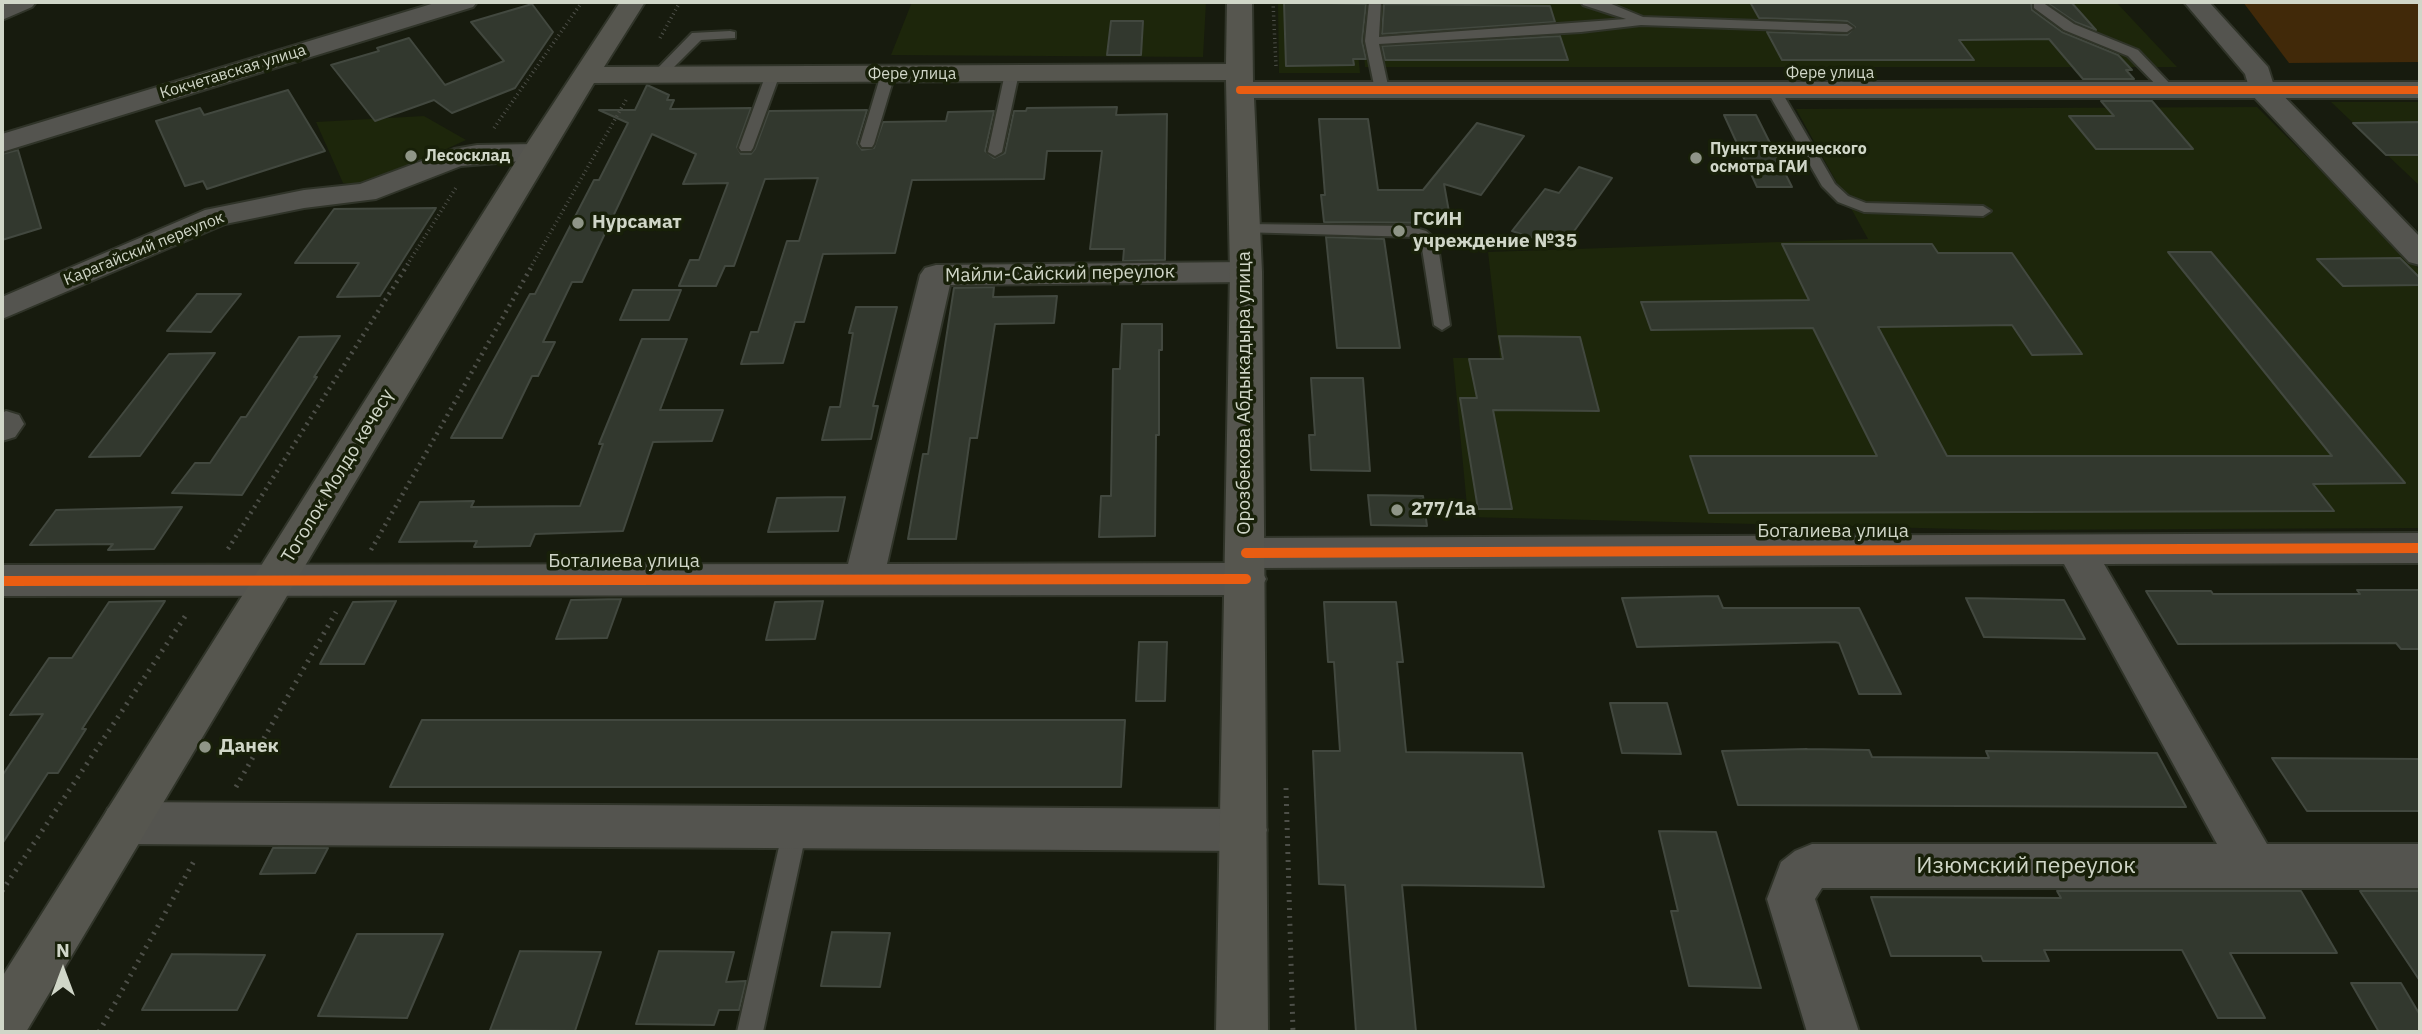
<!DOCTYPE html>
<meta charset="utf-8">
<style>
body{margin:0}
#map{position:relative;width:2422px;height:1034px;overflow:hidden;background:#171b0e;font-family:"IBM Plex Sans",sans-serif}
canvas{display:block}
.frame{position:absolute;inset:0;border:4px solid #d0d6c8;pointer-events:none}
.north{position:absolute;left:28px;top:936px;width:70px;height:70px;-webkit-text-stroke:5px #182009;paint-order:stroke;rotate:0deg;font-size:19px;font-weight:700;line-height:28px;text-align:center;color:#d0d6c8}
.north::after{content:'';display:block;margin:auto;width:24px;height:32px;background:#d0d6c8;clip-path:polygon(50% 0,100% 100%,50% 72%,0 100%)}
</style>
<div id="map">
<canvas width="2422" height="1034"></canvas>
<div class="frame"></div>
<div class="north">N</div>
</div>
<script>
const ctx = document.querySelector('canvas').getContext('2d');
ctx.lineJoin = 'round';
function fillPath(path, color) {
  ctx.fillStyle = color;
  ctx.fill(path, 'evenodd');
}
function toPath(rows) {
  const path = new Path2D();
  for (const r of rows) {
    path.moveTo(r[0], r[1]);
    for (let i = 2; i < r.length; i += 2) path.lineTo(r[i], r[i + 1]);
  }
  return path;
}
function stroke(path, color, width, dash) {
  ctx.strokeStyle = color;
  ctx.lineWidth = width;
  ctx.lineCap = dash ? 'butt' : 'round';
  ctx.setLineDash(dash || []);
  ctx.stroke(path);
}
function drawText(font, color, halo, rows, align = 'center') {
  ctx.font = font + ' "IBM Plex Sans",sans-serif';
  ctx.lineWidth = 7;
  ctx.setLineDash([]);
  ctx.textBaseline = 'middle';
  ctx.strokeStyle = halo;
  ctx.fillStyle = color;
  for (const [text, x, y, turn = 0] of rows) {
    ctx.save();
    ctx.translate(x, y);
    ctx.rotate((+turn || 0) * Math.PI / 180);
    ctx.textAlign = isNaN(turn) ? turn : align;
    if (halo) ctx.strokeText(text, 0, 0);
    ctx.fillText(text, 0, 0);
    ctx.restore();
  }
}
const built = toPath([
 [912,2,1206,2,1203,57,891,55],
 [1278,2,1353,2,1360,73,1279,73],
 [1360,2,2116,2,2177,67,1365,67],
 [2331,102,2420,102,2420,186],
 [2257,107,2420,270,2420,528,2001,530,1468,517,1453,358,1500,358,1488,252,1868,239,1796,109],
 [424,116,466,140,364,187,343,183,316,122]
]);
const green = toPath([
 [2243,2,2420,2,2420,62,2289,63]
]);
const building = toPath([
 [1284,2,1366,4,1362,41,1366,59,1353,59,1354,65,1286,66,1284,2],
 [1750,2,2031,2,2032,10,2062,32,2118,55,2132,70,2126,70,2134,79,2083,79,2049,39,1959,40,1974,60,1782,60,1767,32,1847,35,1855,27,1847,21,1759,18,1750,2],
 [2046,2,2071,2,2096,30,2075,22,2046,2],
 [532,4,553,32,515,88,452,113,434,100,375,121,331,65,379,51,377,48,409,38,445,85,504,61,471,22,532,4],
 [1384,4,1550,6,1555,22,1382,34,1384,4],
 [1111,21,1143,21,1141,55,1107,55,1111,21],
 [1560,36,1568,60,1385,60,1382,46,1560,36],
 [647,85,669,95,667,100,674,100,670,109,751,108,737,147,741,154,751,154,755,149,769,111,867,110,857,143,862,150,874,148,883,122,946,121,948,112,994,111,985,151,994,158,1005,153,1014,111,1026,111,1027,108,1117,107,1116,115,1167,114,1165,260,1123,261,1124,249,1090,249,1102,151,1047,151,1044,179,912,180,895,253,823,254,804,322,795,322,783,363,741,364,751,332,758,332,787,241,799,241,818,178,765,179,734,266,725,266,716,286,679,286,690,260,699,260,728,183,683,184,696,154,652,134,582,282,572,282,543,342,555,342,538,376,532,376,502,438,451,438,530,294,535,294,594,180,599,180,628,123,599,110,635,110,647,85],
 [288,90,325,151,207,189,203,181,185,186,156,121,200,108,204,115,288,90],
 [2101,101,2152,101,2193,149,2096,149,2069,116,2114,116,2101,101],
 [1724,115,1756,115,1792,187,1757,187,1724,115],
 [1319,119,1368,119,1378,190,1423,190,1477,123,1524,136,1481,195,1444,184,1451,223,1324,222,1321,195,1325,195,1319,119],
 [2420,122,2420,155,2386,155,2353,123,2420,122],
 [18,150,41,228,2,240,2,154,18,150],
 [1579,167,1612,178,1562,248,1512,231,1545,189,1559,193,1579,167],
 [436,208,380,296,337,297,359,263,295,263,334,209,436,208],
 [1326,237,1384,239,1400,348,1337,348,1326,237],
 [1782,244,1932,244,1938,253,2012,253,2082,354,2032,355,2012,325,1878,327,1947,456,2332,456,2168,252,2211,252,2405,483,2313,484,2334,511,1709,513,1690,456,1877,456,1813,328,1651,330,1641,302,1809,300,1782,244],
 [2400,258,2420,278,2420,285,2343,286,2317,259,2400,258],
 [994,287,993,297,1057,296,1054,323,995,324,977,438,970,438,956,539,908,539,923,454,928,454,954,288,994,287],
 [633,290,681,290,669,320,620,320,633,290],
 [197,294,241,294,211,332,167,331,197,294],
 [856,307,897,307,873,406,878,406,871,439,822,440,830,407,840,407,853,333,849,333,856,307],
 [1122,324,1162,324,1162,350,1159,350,1159,435,1156,435,1155,536,1099,537,1101,496,1111,496,1113,369,1120,369,1122,324],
 [340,336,314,377,317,377,242,495,172,493,195,463,210,463,241,417,246,417,299,337,340,336],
 [1499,336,1580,337,1599,411,1493,410,1512,509,1478,509,1460,398,1477,398,1469,359,1503,359,1499,336],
 [642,339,687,339,660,410,723,410,712,441,653,442,623,531,535,534,530,546,474,547,477,541,399,542,420,502,474,501,471,507,580,506,603,444,599,444,642,339],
 [215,353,140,456,89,457,169,354,215,353],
 [1311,378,1363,378,1370,471,1311,470,1309,435,1315,435,1311,378],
 [1368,495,1423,496,1427,526,1371,525,1368,495],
 [845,497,838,531,768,532,777,498,845,497],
 [182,507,154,549,108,550,113,544,30,545,56,510,182,507],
 [2357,590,2420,590,2420,649,2401,649,2396,643,2178,644,2146,591,2211,591,2213,594,2360,594,2357,590],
 [1718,596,1723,608,1859,608,1901,694,1859,694,1839,643,1835,642,1637,647,1622,598,1718,596],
 [1966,598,2064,600,2085,639,1984,637,1966,598],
 [621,599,607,638,556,639,571,600,621,599],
 [165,601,82,729,86,729,58,773,48,773,2,844,2,776,43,714,10,715,49,658,72,658,109,602,165,601],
 [396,601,364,664,320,664,353,602,396,601],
 [823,601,815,639,766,640,775,602,823,601],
 [1324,602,1396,602,1403,662,1397,662,1406,752,1522,753,1544,887,1402,885,1416,1032,1356,1032,1345,885,1319,884,1313,751,1340,751,1334,662,1328,662,1324,602],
 [1139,642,1167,642,1165,701,1136,701,1139,642],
 [1610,703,1667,703,1681,754,1622,753,1610,703],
 [422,720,1125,720,1121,787,390,787,422,720],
 [1807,749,1869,750,1872,757,1989,758,1986,751,2157,753,2186,807,1738,805,1722,751,1807,749],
 [2272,758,2420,759,2420,811,2307,811,2272,758],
 [1659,831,1716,832,1761,988,1689,986,1671,911,1678,911,1659,831],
 [273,848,328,848,315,873,260,874,273,848],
 [2057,891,2301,891,2337,953,2230,953,2265,1018,2218,1018,2182,950,2044,950,2049,961,1983,961,1981,956,1891,956,1871,897,2061,898,2057,891],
 [2360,891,2420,891,2420,981,2360,891],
 [832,932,890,933,880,987,821,986,832,932],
 [357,934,443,934,407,1018,318,1016,357,934],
 [520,951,601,952,575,1031,490,1030,520,951],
 [659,951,734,952,726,982,746,981,739,1010,719,1010,714,1025,636,1024,659,951],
 [172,954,265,955,237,1010,142,1010,172,954],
 [2351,983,2401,983,2420,1015,2420,1032,2379,1032,2351,983]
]);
const pathFar2 = toPath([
 [1273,2,1276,66],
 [660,38,680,2],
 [494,128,582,2],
 [407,265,457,186],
 [532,265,626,100]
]);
const pathFar1 = toPath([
 [228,549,408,264],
 [371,550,533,264]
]);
const path = toPath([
 [236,787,336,612],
 [1286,788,1293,1032],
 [2,891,188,612],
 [99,1032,194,861]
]);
const lane = toPath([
 [1369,2,1381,2,1379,37,1626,19,1583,5,1581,2,1609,3,1643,17,1847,24,1853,28,1847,32,1641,25,1581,32,1379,44,1389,90,1382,94,1375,90,1365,41,1369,2],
 [2034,2,2042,2,2074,24,2138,50,2174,88,2172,91,2162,91,2128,56,2064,30,2034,8,2034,2],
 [730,31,735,32,735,38,701,40,663,78,653,78,651,75,692,33,730,31],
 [1012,69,1019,73,1002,152,995,156,988,152,1005,73,1012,69],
 [773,70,780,74,753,148,751,151,741,151,739,148,766,74,773,70],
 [888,70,895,74,874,144,872,147,862,147,860,144,881,74,888,70],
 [1773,85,1780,89,1835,184,1848,196,1866,203,1983,206,1991,211,1983,216,1864,212,1838,202,1822,186,1766,89,1773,85],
 [1245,224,1409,226,1426,231,1437,240,1450,325,1442,330,1434,325,1421,242,1416,237,1240,232,1237,229,1245,224],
 [795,818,803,822,807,829,763,1032,737,1032,783,829,787,822,795,818]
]);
const street = toPath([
 [36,2,32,7,2,20,2,3,36,2],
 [438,2,477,2,473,7,2,152,2,134,438,2],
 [2184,2,2209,2,2268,67,2274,86,2420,237,2420,265,2409,262,2251,94,2245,74,2184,2],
 [535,144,545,147,549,153,545,159,461,166,376,199,304,208,225,224,2,319,2,297,205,210,304,190,360,184,454,149,477,145,535,144],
 [1246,262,1257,265,1262,272,1257,279,1246,282,950,285,887,564,1232,563,1226,553,1232,542,1246,538,2420,533,2420,563,2104,564,2267,844,2420,844,2420,888,1822,888,1815,899,1859,1032,1807,1032,1767,899,1781,862,1795,851,1812,844,2217,844,2064,564,1260,568,1266,579,1260,590,1246,595,2,596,2,565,848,564,920,275,925,268,936,265,1246,262],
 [6,411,19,415,24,424,15,437,2,441,2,413,6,411],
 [124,802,1244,809,1261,815,1267,830,1261,845,1244,851,124,844,108,838,101,823,108,808,124,802]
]);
const secondary = toPath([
 [620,2,645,2,604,67,1226,64,1227,2,1252,2,1253,82,2420,82,2420,98,1254,98,1262,272,1268,1032,1216,1032,1230,272,1226,80,594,83,26,1032,2,1032,2,977,521,153,620,2]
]);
const cyclewayFar1 = toPath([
 [1240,90,2420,90]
]);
const cycleway = toPath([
 [1246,553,2420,548],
 [2,581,1246,579]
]);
const markers = [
 [411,156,7,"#8f9587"],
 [1696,158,7,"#8f9587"],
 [578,223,7,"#8f9587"],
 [1399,231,7,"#8f9587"],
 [1397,510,7,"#8f9587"],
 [205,747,7,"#8f9587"]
];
const farStreetnames = [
 ["Кокчетавская улица",233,72,-17],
 ["Фере улица",1830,73],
 ["Фере улица",912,74],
 ["Карагайский переулок",144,249,-22]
];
const farPoinames = [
 ["Пункт технического",1710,149],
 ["осмотра ГАИ",1710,167],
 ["Лесосклад",425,156]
];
const poiNames = [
 ["ГСИН",1413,220],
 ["учреждение №35",1413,242],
 ["Нурсамат",592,223],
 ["277/1а",1411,510],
 ["Данек",219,747]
];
const streetNames = [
 ["Майли-Сайский переулок",1060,274,-1],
 ["Орозбекова Абдыкадыра улица",1245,393,-90],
 ["Тоголок Молдо көчөсү",338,476,-59],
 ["Боталиева улица",1833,532],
 ["Боталиева улица",624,562]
];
const nearStreetnames = [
 ["Изюмский переулок",2026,866]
];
fillPath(built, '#1d260b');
fillPath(green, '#412909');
fillPath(building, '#32382e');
stroke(building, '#42483f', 2);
stroke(lane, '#303429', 4);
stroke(street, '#303429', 4);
stroke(secondary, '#303429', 4);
stroke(pathFar2, '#4d4f48', 3.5, [1, 3.5]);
stroke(pathFar1, '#4d4f48', 4.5, [2, 5]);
stroke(path, '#4d4f48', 5, [2, 6]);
fillPath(lane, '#54544f');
fillPath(street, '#54544f');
fillPath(secondary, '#56564f');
stroke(cyclewayFar1, '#e95d12', 8);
stroke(cycleway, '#e95d12', 10);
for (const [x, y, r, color] of markers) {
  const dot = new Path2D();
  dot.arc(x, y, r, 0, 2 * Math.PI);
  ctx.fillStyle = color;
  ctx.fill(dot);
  stroke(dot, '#182009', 2.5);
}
drawText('16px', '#d0d6c8', '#182009', farStreetnames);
drawText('bold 16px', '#d0d6c8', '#182009', farPoinames, 'left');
drawText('bold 19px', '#d0d6c8', '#182009', poiNames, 'left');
drawText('19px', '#d0d6c8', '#182009', streetNames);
drawText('23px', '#d0d6c8', '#182009', nearStreetnames);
</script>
